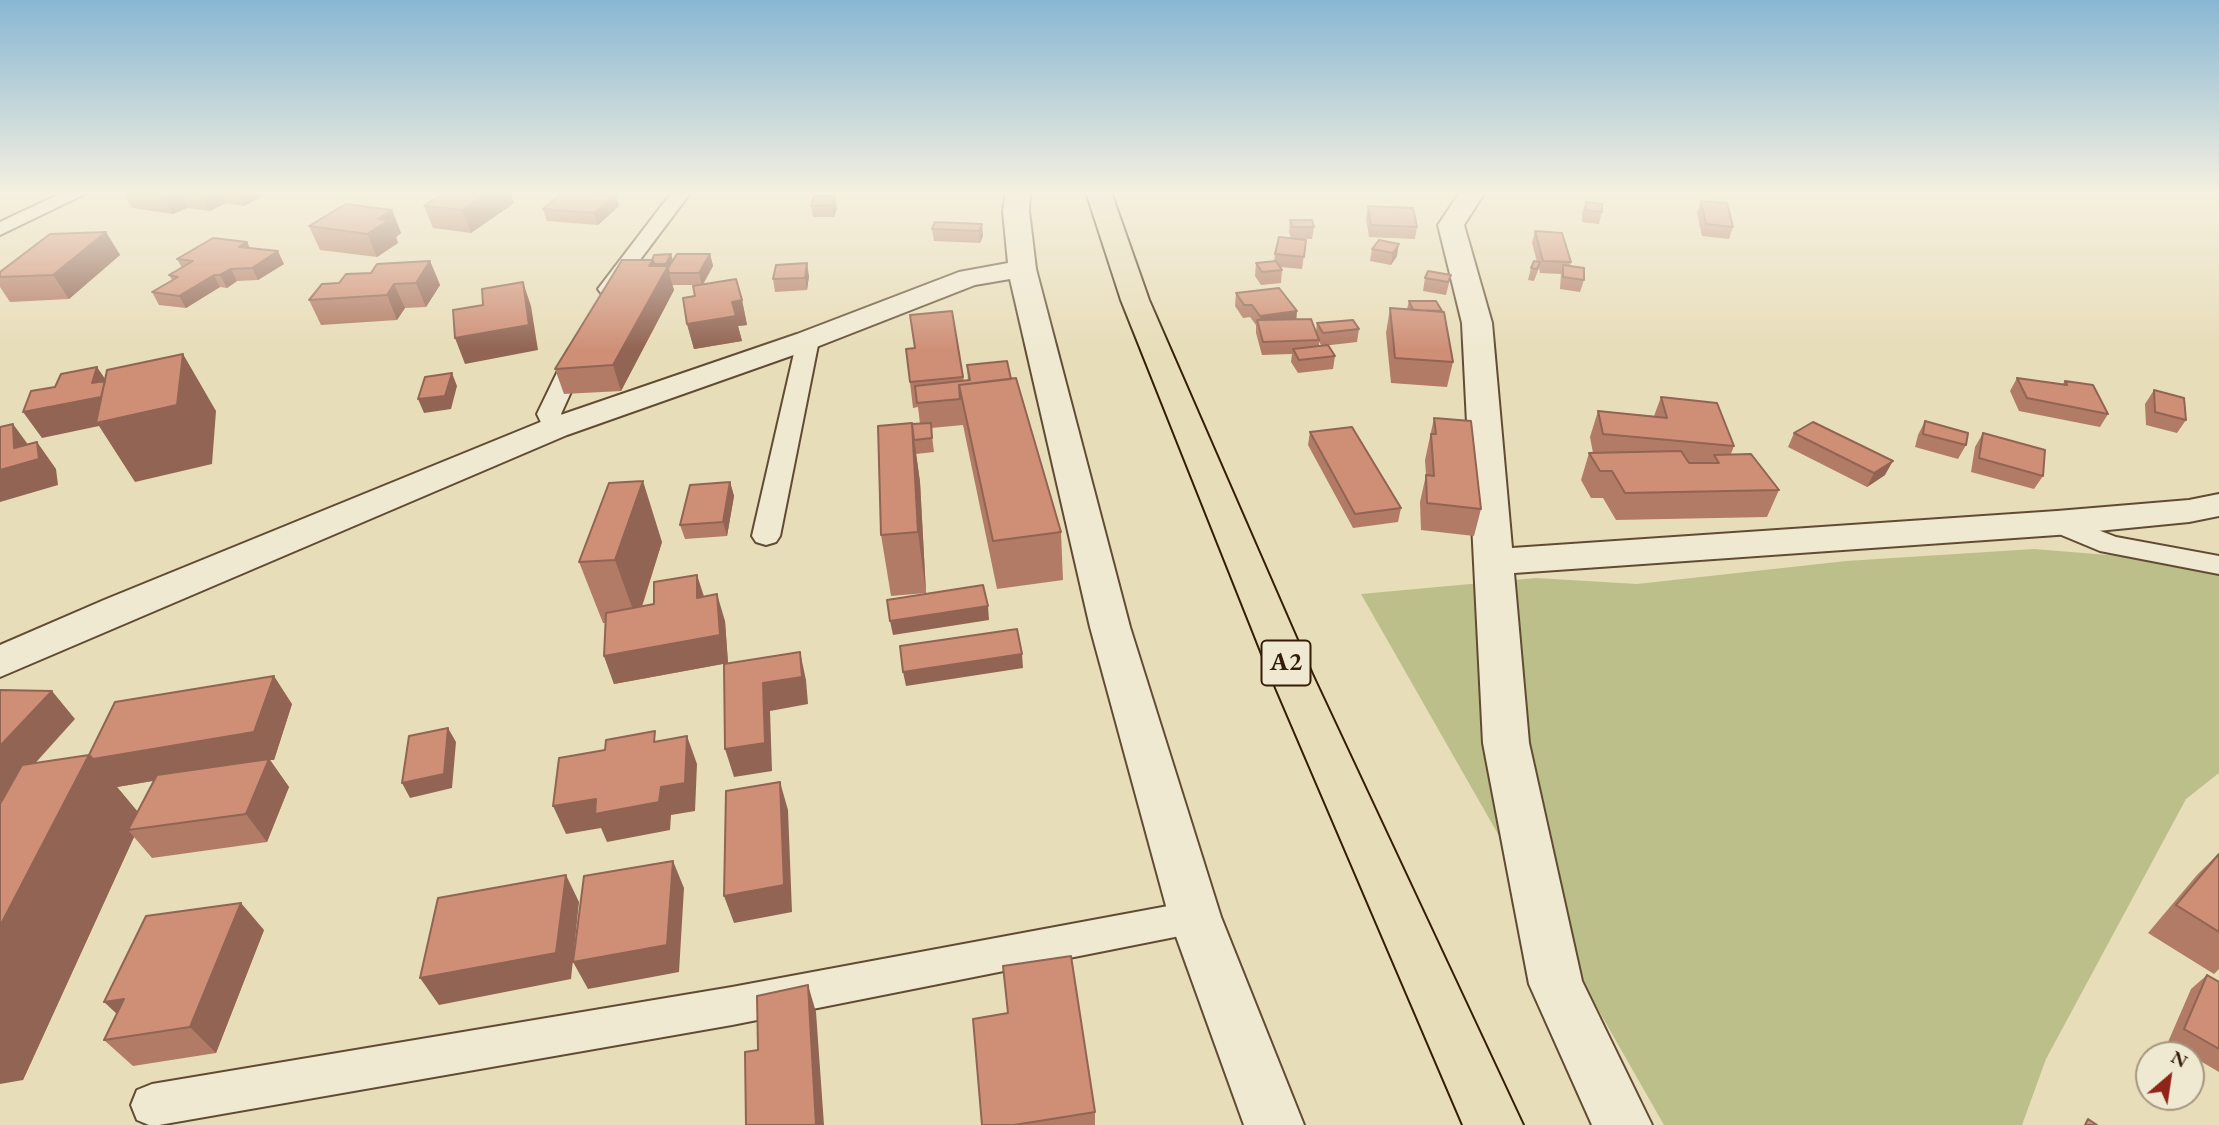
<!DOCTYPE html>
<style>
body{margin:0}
#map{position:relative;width:2219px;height:1125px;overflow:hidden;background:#e8ddb9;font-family:"EB Garamond",serif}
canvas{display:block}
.north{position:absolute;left:2135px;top:1041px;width:70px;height:70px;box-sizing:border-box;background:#f0e9d2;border:2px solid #a59780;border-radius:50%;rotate:29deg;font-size:19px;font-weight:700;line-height:28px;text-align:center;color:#341c06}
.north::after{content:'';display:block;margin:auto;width:24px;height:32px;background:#8f2418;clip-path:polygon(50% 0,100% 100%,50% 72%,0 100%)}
</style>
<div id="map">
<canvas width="2219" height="1125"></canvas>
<div class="north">N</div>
</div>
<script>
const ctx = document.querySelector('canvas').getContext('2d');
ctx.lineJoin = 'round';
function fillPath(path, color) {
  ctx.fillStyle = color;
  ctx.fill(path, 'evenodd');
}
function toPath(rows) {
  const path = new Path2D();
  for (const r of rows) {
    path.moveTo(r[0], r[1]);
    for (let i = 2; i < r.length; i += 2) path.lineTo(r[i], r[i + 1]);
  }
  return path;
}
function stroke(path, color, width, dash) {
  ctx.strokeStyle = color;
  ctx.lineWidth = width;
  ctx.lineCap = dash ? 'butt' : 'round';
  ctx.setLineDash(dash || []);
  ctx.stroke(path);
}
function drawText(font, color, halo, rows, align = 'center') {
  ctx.font = font + ' "EB Garamond",serif';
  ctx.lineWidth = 6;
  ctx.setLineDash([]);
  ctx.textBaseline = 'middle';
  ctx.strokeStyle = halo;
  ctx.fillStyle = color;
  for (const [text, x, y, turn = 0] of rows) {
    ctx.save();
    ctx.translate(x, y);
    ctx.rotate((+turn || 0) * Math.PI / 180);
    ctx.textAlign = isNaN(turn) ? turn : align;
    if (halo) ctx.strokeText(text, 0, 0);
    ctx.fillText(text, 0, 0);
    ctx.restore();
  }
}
const green = toPath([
 [2034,549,2145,558,2219,571,2219,773,2186,799,2046,1059,2022,1125,1664,1125,1361,594,1536,578,1637,584,1846,561]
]);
const service = toPath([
 [64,192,89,192,0,235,0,222,64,192],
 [672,192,691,192,615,293,601,293,598,289,601,285,672,192],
 [808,333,816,335,819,340,780,536,776,542,766,545,756,542,752,536,797,340,800,335,808,333],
 [577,347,585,349,588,354,561,414,567,428,564,433,555,435,546,433,537,414,566,354,569,349,577,347],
 [2057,514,2116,537,2219,556,2219,574,2100,551,2047,529,2044,523,2047,517,2057,514],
 [1195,901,1208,905,1214,917,1208,929,1195,933,732,1025,159,1125,149,1125,137,1120,131,1105,137,1090,152,1084,732,987,1195,901]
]);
const minor = toPath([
 [1006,192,1030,192,1029,211,1036,269,1130,627,1221,917,1304,1125,1244,1125,1169,917,1090,627,1010,279,975,285,819,346,567,435,0,677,0,645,104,600,543,421,797,334,959,272,1008,263,1003,211,1006,192],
 [1460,192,1485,192,1464,225,1492,323,1512,548,2057,511,2189,500,2219,494,2219,516,2189,522,2057,535,1514,573,1529,743,1582,981,1652,1125,1592,1125,1529,984,1483,743,1462,323,1438,225,1460,192]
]);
const primary = toPath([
 [1086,192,1111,192,1149,300,1312,674,1523,1125,1463,1125,1270,674,1121,300,1086,192]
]);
const wall = toPath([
 [123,192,261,192,263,196,244,206,226,203,210,211,187,208,173,214,132,208],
 [563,192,622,192,616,196,619,206,598,225,547,221,543,209],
 [835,196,837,208,834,217,813,217,811,206],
 [1701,201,1733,227,1729,239,1702,236,1697,213],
 [1586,202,1602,212,1599,224,1582,222,1582,213],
 [514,203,471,233,433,228,424,206],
 [1368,206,1417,227,1415,239,1369,237,1366,218],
 [392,210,401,233,396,237,398,243,377,257,320,250,309,226],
 [1290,220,1314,227,1312,239,1299,239,1306,240,1302,269,1280,267,1282,270,1281,283,1261,285,1255,276,1256,263,1274,262,1275,254,1291,238,1289,232],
 [982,224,983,236,980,243,934,241,932,229],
 [1535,231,1571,262,1570,266,1584,280,1580,292,1560,289,1561,274,1540,273,1539,268,1534,281,1528,280,1531,268,1537,262,1532,243],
 [106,232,120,255,69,299,10,302,0,287,0,277],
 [1379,240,1397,256,1391,265,1370,261,1372,249],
 [247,242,250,248,284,264,258,280,237,281,227,288,220,287,186,308,159,305,152,292,172,280,169,275,182,268,177,259],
 [671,254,673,260,710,254,713,266,703,285,742,300,747,325,738,326,742,341,694,349,687,324,699,285,672,285,674,290,621,391,564,394,555,369,652,260],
 [430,261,440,285,426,307,405,308,397,320,321,325,309,300,339,283,371,273],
 [1451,275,1446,295,1423,291,1425,278],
 [809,276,807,290,775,292,773,279],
 [1236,293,1296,319,1316,331,1317,323,1359,329,1357,342,1322,346,1319,342,1319,346,1335,356,1333,369,1298,373,1291,362,1292,354,1262,355,1256,333,1256,325,1250,317,1243,318,1235,306],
 [1409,301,1453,362,1447,387,1391,383,1386,333,1390,308,1407,309],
 [952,311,964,381,968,381,967,365,1011,379,1061,532,1063,580,997,589,963,425,931,428,934,452,916,454,920,482,926,593,891,596,881,535,912,424,920,424,918,407,913,408,906,349,914,348],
 [2017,378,2062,385,2065,381,2108,414,2100,427,2019,411,2010,391],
 [2154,390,2186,420,2177,433,2146,425,2145,404],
 [1661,397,1734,446,1731,454,1779,490,1767,517,1616,520,1603,498,1591,498,1581,480,1589,453,1593,453,1590,437,1598,411,1654,416],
 [1434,418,1481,509,1474,536,1421,530,1420,502,1426,475,1425,460],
 [1925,421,1966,445,1958,459,1915,447,1918,435],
 [1310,432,1401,508,1398,522,1353,528,1308,445],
 [1794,433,1885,475,1867,487,1788,447],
 [1983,433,2043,476,2034,489,1971,472,1975,447],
 [730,482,734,496,727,536,685,539,680,525],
 [662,542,642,607,654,604,697,575,704,596,725,621,728,663,614,684,604,656,606,623,603,623,579,562],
 [292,704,274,760,270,760,289,787,267,842,152,858,134,837,23,1080,2,800,75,719,35,763,89,755],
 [153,781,138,812,117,787],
 [2219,853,2219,969,2214,974,2148,933,2197,875],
 [264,930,216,1053,133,1066,104,1040],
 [2207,975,2219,982,2219,1072,2168,1042,2191,989],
 [1095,1112,1095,1125,982,1125]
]);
const shadedWall = toPath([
 [161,192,178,192,187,208,173,214],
 [200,192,220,192,226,203,210,211],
 [237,192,261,192,263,196,244,206],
 [489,192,510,192,514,203,471,233,462,210],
 [612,192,622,192,616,196,619,206,598,225,594,213,613,196],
 [835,196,837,208,834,217,832,205],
 [392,210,401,233,396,237,398,243,377,257,367,234,378,219],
 [982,224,983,236,980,243,979,231],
 [106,232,120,255,69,299,53,275],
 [247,242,253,255,239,247],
 [1399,244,1397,256,1391,265,1393,253],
 [278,251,284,264,258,280,252,268],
 [671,254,674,267,669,273,674,290,621,391,613,365,649,266,653,260,659,282,667,267,666,264],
 [710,254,713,266,702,285,699,273],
 [430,261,440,285,426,307,416,283],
 [807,263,809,276,807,290,805,278],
 [231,269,237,281,227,288,220,275],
 [214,275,220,287,186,308,179,296],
 [523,282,531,306,538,350,465,364,455,338],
 [394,284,405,308,397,320,387,295],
 [742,300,747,325,738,326,742,341,694,349,687,324,732,302],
 [1297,311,1296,324,1259,329,1260,316],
 [183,354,216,411,212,464,135,482,99,426,42,438,23,412,92,383,97,367,114,392],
 [452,373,457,386,451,409,424,413,418,399],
 [912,423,920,482,926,593,918,532],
 [13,424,32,450,37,442,56,469,58,485,0,502,0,470,14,448],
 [1893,461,1885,475,1867,487,1874,473],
 [643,481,662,542,637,621,615,560],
 [730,482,734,496,727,536,723,522],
 [697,575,705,602,697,598],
 [717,594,725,621,728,663,614,684,604,656],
 [988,606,989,620,893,635,890,621],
 [800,652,806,680,808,704,770,711,772,771,734,777,725,749,763,683],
 [1022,654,1023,668,906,686,903,672],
 [274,676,292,704,274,760,270,760,289,787,267,842,246,814,269,761,117,787,142,817,128,830,134,837,23,1080,0,1084,0,926,89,755],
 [52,691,75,719,0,802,0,746],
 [448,728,456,742,452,788,410,798,402,783],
 [687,736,697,764,695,811,671,815,670,830,607,842,601,828,566,834,553,806,661,787],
 [780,782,788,810,792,912,734,923,724,896],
 [673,861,684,888,679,972,588,989,573,962],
 [566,875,579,902,571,979,439,1005,420,978],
 [241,903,264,930,216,1053,190,1027],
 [808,985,816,1012,824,1125,816,1125],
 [124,999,132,1028,104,1002]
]);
const building = toPath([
 [445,192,489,192,462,210,424,206,445,192],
 [563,192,589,192,615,195,594,213,543,209,563,192],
 [814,196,835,196,832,205,811,206,814,196],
 [1701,201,1727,203,1733,227,1706,224,1701,201],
 [1586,202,1602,204,1602,212,1585,210,1586,202],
 [346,204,392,210,378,219,389,220,367,234,309,226,346,204],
 [1368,206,1413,208,1417,227,1371,225,1368,206],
 [1290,220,1312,220,1314,227,1292,227,1290,220],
 [935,222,982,224,979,231,932,229,935,222],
 [1535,231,1562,233,1571,262,1543,261,1535,231],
 [106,232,53,275,0,277,0,272,50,234,106,232],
 [1279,237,1306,240,1304,257,1275,254,1279,237],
 [213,238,247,242,239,247,278,251,252,268,231,269,220,275,214,275,179,296,152,292,178,277,169,275,193,261,177,259,213,238],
 [1379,240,1399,244,1393,253,1372,249,1379,240],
 [671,254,666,264,654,264,653,260,652,260,654,255,671,254],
 [677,254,710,254,699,273,669,273,668,268,677,254],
 [622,260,653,260,649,266,668,266,613,365,555,369,622,260],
 [430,261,416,283,394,284,387,295,309,300,322,284,339,283,346,274,371,273,377,264,430,261],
 [1276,261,1282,270,1262,272,1256,263,1276,261],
 [1534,261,1540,262,1537,269,1531,268,1534,261],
 [807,263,805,278,773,279,776,265,807,263],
 [1563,265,1584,268,1584,280,1563,277,1563,265],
 [1428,271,1451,275,1448,282,1425,278,1428,271],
 [736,279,742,300,732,302,736,316,687,324,683,298,695,296,693,286,736,279],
 [523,282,529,325,455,338,453,310,483,305,482,289,523,282],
 [1279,288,1297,311,1260,316,1252,305,1244,305,1236,293,1279,288],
 [1409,301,1436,301,1442,311,1413,310,1409,301],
 [1390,308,1444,312,1453,362,1395,358,1390,308],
 [952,311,963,377,910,382,906,349,915,348,910,315,952,311],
 [1311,319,1319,340,1263,342,1257,320,1311,319],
 [1353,320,1359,329,1323,333,1317,323,1353,320],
 [1328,345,1335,356,1299,360,1293,349,1328,345],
 [183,354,177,405,96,423,107,370,183,354],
 [1007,361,1011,379,959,385,960,399,917,403,915,386,970,380,967,365,1007,361],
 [97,367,92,383,105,381,101,397,23,412,31,391,55,387,61,374,97,367],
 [452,373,445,396,418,399,425,377,452,373],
 [1016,378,1061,532,993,541,959,385,1016,378],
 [2017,378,2067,385,2065,381,2093,385,2108,414,2027,398,2017,378],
 [2154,390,2184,398,2186,420,2155,412,2154,390],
 [1661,397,1717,403,1734,446,1603,434,1598,411,1667,418,1661,397],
 [1434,418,1471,421,1481,509,1427,503,1426,475,1434,476,1431,434,1436,434,1434,418],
 [1925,421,1968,433,1966,445,1923,434,1925,421],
 [1813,422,1893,461,1874,473,1794,433,1813,422],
 [912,423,918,532,881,535,878,426,912,423],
 [931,423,932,438,914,440,912,424,931,423],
 [13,424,14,448,37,442,39,459,0,470,0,427,13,424],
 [1352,427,1401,508,1355,514,1310,432,1352,427],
 [1983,433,2045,450,2043,476,1979,458,1983,433],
 [1681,451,1689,463,1719,463,1714,455,1751,454,1779,490,1625,493,1612,471,1600,471,1589,453,1681,451],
 [643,481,615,560,579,562,609,483,643,481],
 [730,482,723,522,680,525,690,485,730,482],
 [697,575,697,598,717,594,720,635,604,656,606,613,654,604,654,582,697,575],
 [983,585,988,606,890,621,887,600,983,585],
 [1017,629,1022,654,903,672,900,646,1017,629],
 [800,652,802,677,763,683,765,743,725,749,724,664,800,652],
 [274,676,254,732,93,759,89,755,115,702,274,676],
 [0,690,52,691,0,746,0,690],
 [448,728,444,774,402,783,409,736,448,728],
 [655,731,654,742,687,736,685,783,661,787,659,802,595,814,596,799,553,806,559,758,605,750,606,740,655,731],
 [89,755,0,926,0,804,22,765,89,755],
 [269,759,246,814,128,830,157,775,269,759],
 [780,782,784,885,724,896,726,791,780,782],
 [2219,854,2219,932,2176,905,2219,854],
 [673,861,667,945,573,962,584,876,673,861],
 [566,875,556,953,420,978,438,898,566,875],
 [241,903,190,1027,104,1040,124,999,104,1002,146,916,241,903],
 [1071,956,1095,1112,1014,1125,982,1125,973,1019,1008,1013,1003,966,1071,956],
 [2207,975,2219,982,2219,1049,2184,1029,2207,975],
 [808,985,816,1125,746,1125,745,1052,758,1050,757,996,808,985],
 [2088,1119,2097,1125,2085,1125,2088,1119]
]);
const shields = [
 [1286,663,49]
];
const shieldNames = [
 ["A2",1286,663]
];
fillPath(green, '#bdbf8a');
stroke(service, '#614c33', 4);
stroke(minor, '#614c33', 4);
stroke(primary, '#341c06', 4);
fillPath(service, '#f0e9d2');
fillPath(minor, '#f0e9d2');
fillPath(primary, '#e8ddb9');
fillPath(wall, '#b27b66');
fillPath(shadedWall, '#916453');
fillPath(building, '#cf8f77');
stroke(building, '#916453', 2);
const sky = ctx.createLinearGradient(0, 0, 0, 350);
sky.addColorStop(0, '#88b7d3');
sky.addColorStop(0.55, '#f5f0e0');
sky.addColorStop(1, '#f5f0e000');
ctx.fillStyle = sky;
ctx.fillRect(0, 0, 2219, 350);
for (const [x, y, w] of shields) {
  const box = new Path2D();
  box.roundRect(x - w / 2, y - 22.5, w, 45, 5);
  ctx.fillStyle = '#f0e9d2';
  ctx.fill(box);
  stroke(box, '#341c06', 2);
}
drawText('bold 26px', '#341c06', null, shieldNames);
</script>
